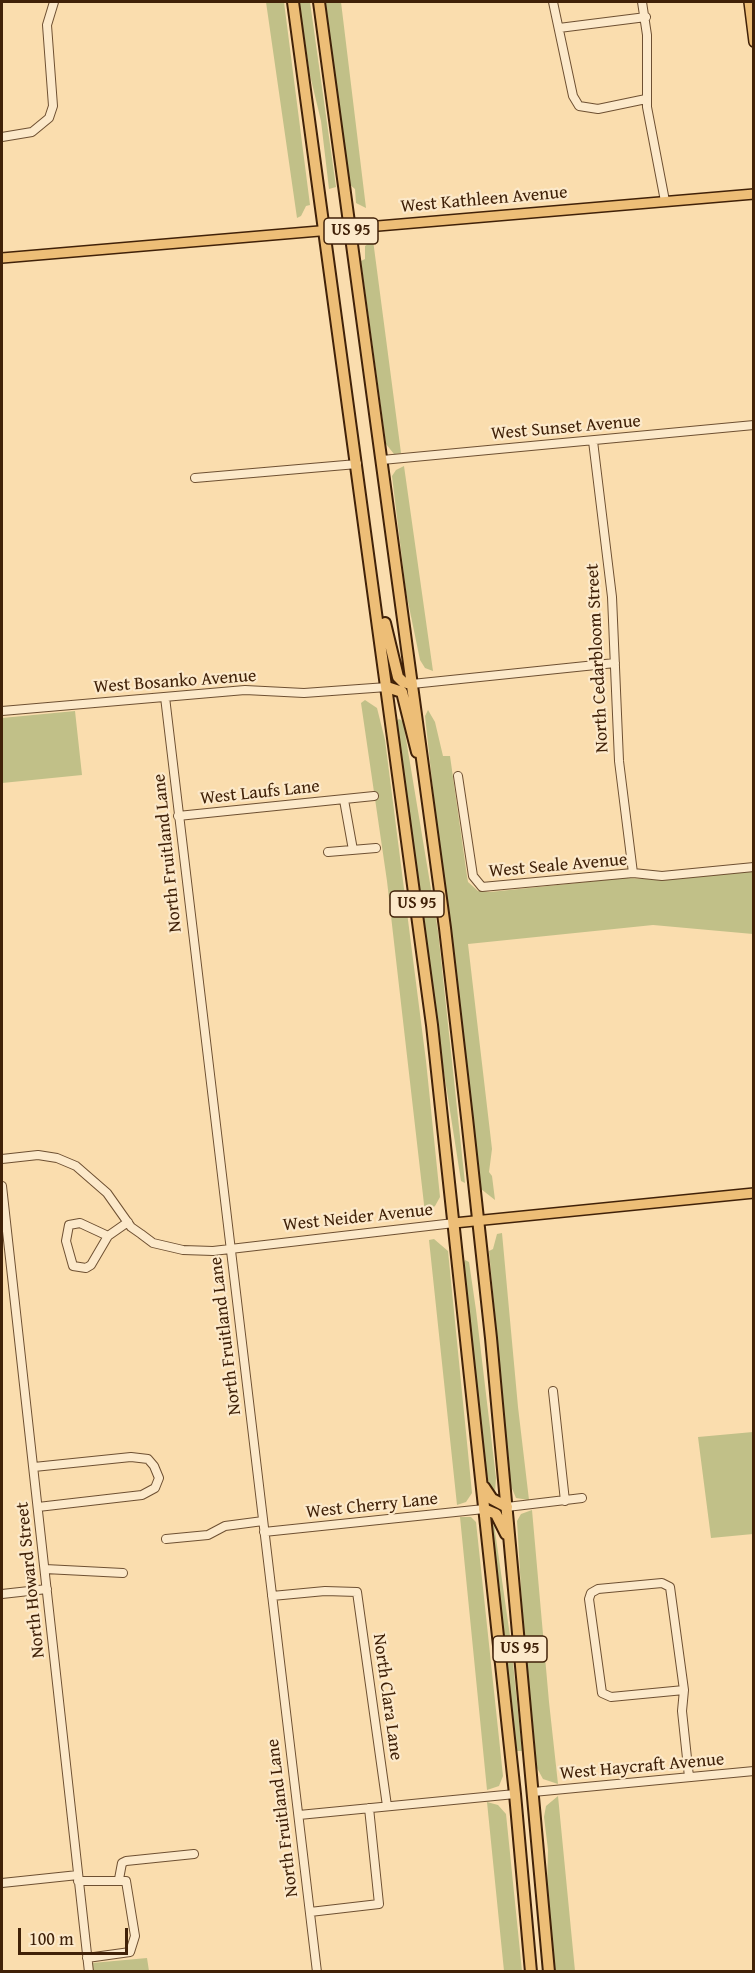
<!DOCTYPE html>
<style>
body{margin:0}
#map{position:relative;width:755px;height:1973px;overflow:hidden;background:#faddae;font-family:"Gentium Book Plus",serif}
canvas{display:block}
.frame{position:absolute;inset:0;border:3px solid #402108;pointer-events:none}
.scale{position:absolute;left:18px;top:1928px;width:110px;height:27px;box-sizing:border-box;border:3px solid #402108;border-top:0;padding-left:8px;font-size:18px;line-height:21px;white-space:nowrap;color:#402108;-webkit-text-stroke:4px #fce9ca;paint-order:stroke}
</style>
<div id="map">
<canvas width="755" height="1973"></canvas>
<div class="frame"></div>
<div class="scale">100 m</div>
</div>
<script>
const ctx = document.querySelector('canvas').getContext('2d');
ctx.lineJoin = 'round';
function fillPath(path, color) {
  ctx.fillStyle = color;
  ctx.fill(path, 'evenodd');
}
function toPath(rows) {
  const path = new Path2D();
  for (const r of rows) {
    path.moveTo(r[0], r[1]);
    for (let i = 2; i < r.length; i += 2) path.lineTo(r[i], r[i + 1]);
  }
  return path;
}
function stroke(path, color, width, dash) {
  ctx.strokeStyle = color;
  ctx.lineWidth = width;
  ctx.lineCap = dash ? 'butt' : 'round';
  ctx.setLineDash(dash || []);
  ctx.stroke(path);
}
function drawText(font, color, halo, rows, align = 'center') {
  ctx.font = font + ' "Gentium Book Plus",serif';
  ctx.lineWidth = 4.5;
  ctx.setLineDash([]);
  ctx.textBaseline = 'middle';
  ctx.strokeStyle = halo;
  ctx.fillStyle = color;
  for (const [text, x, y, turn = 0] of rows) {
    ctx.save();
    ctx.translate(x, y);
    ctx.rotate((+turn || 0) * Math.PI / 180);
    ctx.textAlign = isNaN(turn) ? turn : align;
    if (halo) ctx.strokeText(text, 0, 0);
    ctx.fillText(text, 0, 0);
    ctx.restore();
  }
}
const green = toPath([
 [266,2,284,2,310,205,306,206,301,216,297,218],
 [299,2,310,2,336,187,329,189,321,121,310,75],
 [324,2,341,2,366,208,356,203,355,189,349,184],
 [373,240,401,453,394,454,386,444,361,261,365,259,365,246],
 [404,466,433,671,425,668,420,660,406,592,392,476,396,470],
 [365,700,377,708,385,740,426,1061,440,1197,435,1206,425,1213,387,881,361,703],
 [428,710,435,722,443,756,450,756,467,876,468,882,478,891,490,892,625,878,666,880,753,870,753,934,653,925,468,944,492,1149,489,1172,492,1176,495,1200,481,1189,435,809,425,716],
 [75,711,82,775,2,783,2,718],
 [399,719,403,721,438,931,465,1183,461,1181,427,964,396,721],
 [502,1233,518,1407,529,1500,516,1498,511,1486,489,1251,493,1249,497,1234],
 [434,1239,448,1251,472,1493,466,1502,457,1505,429,1240],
 [465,1260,469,1262,476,1310,496,1478,495,1493,490,1490,481,1445,463,1265],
 [753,1432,753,1534,711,1538,698,1437],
 [532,1510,549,1702,558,1784,543,1779,537,1768,523,1623,517,1521,521,1514],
 [460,1517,471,1517,476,1522,503,1776,499,1786,487,1790],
 [494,1524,511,1643,522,1751,517,1751,512,1717,490,1532],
 [558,1796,575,1971,555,1971,547,1888,548,1850,544,1817,546,1806],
 [487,1802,498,1805,506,1814,522,1971,504,1971],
 [147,1958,149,1971,93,1971,92,1963]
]);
const minor = toPath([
 [553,2,573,96,579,106,598,109,646,99],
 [642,2,647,35,647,107,665,201],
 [559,28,646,17],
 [2,137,32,132,49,118,53,106,47,25,54,2],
 [593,441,612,597,619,761,633,873],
 [382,460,754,425],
 [195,478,357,464],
 [412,684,615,663],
 [165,697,317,1972],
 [2,711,245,690,304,693,387,687],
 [458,776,473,876,482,887,633,873,662,876,754,867],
 [344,800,353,850],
 [178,816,374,796],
 [328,852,376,848],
 [2,1159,38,1155,57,1158,76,1166,107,1193,131,1227,141,1234,153,1243,183,1250,213,1251,454,1223],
 [2,1186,89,1972],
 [108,1236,80,1223,69,1225,66,1241,73,1266,86,1268,91,1265,108,1236,128,1222],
 [553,1391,565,1501],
 [34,1467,131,1457,148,1459,154,1466,159,1478,155,1488,142,1495,38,1507],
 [507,1507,582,1498],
 [264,1532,484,1509],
 [166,1539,208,1535,225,1526,263,1521],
 [45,1569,123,1573],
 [2,1594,47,1589],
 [272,1596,325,1591,357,1592,387,1806],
 [684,1690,611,1697,602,1693,589,1599,591,1593,598,1589,662,1583,670,1587,684,1690,682,1711,689,1777],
 [533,1792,754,1771],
 [299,1815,515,1794],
 [119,1879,122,1863,126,1861,194,1854],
 [78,1881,126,1881,135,1936,130,1952,87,1958],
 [2,1883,78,1875],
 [310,1912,379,1904,369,1808]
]);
const major = toPath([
 [749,2,754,42],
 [2,258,754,194],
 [454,1223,754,1193]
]);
const highway = toPath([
 [293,2,432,1025,515,1794,531,1972],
 [319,2,445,928,467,1118,491,1338,549,1972],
 [385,623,398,677,403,682,412,684],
 [387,687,402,692,417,752],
 [484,1487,492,1499,507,1507],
 [484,1509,496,1514,506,1534]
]);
const shields = [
 [351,231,54],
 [417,904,54],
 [520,1649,54]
];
const shieldNames = [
 ["US 95",351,231],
 ["US 95",417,904],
 ["US 95",520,1649]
];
const streetNames = [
 ["West Kathleen Avenue",484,200,-5],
 ["West Sunset Avenue",566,428,-5],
 ["North Cedarbloom Street",598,658,-93],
 ["West Bosanko Avenue",175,682,-4],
 ["West Laufs Lane",260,793,-6],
 ["North Fruitland Lane",168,853,-96],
 ["West Seale Avenue",558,866,-5],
 ["West Neider Avenue",358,1218,-6],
 ["North Fruitland Lane",226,1336,-97],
 ["West Cherry Lane",372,1506,-6],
 ["North Howard Street",31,1580,-96],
 ["North Clara Lane",387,1697,82],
 ["West Haycraft Avenue",642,1767,-5],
 ["North Fruitland Lane",283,1818,-97]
];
fillPath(green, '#c1c088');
stroke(minor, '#6e5032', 10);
stroke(major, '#402108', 12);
stroke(highway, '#402108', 14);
stroke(minor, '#fce9ca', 8);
stroke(major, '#edbe77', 9);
stroke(highway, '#edbe77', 10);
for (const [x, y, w] of shields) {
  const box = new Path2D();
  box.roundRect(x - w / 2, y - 13, w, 26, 4.5);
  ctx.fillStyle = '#fce9ca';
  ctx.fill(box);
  stroke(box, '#402108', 1.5);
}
drawText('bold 16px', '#402108', null, shieldNames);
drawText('18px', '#402108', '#fce9ca', streetNames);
</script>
